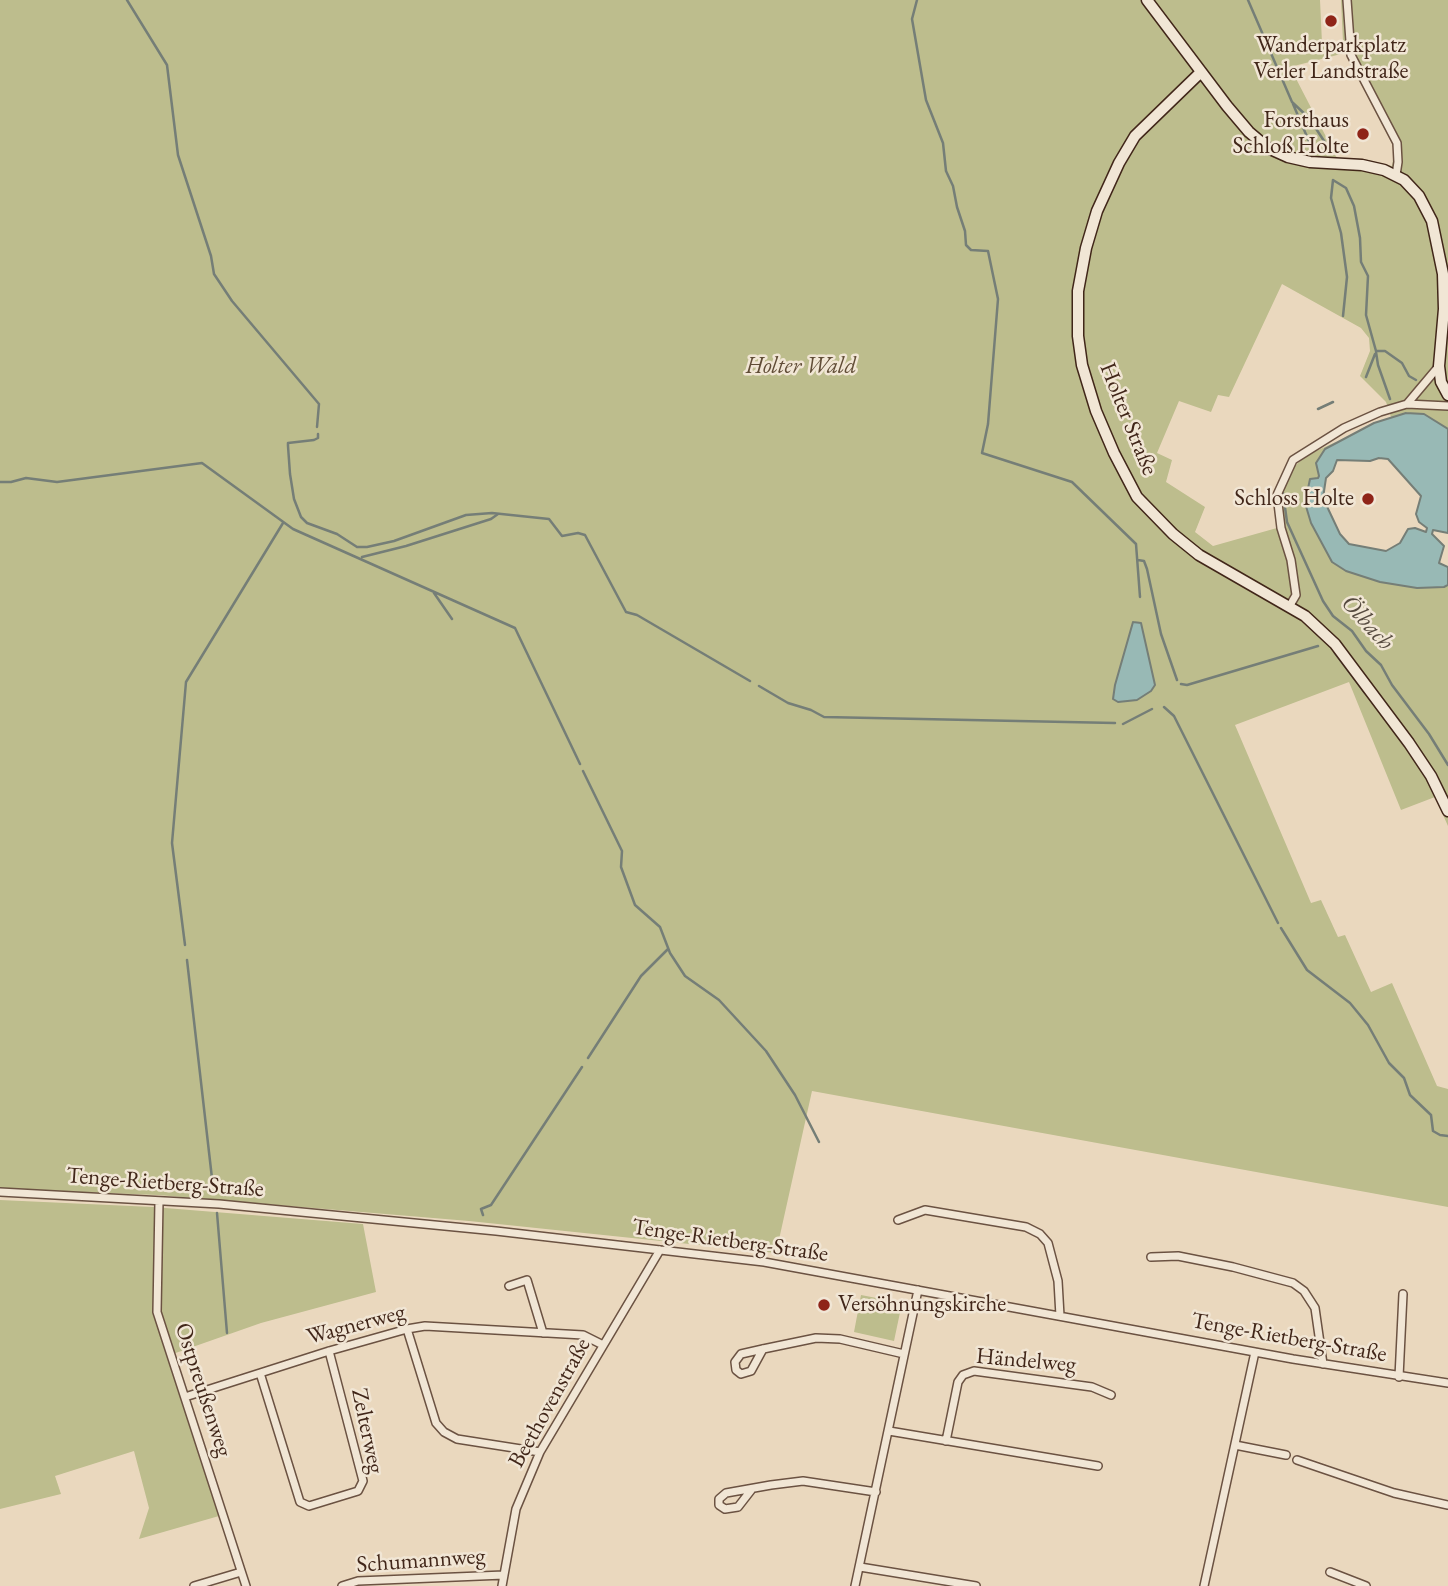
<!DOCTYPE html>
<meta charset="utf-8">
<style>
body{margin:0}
canvas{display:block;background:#ead8be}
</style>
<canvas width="1448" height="1586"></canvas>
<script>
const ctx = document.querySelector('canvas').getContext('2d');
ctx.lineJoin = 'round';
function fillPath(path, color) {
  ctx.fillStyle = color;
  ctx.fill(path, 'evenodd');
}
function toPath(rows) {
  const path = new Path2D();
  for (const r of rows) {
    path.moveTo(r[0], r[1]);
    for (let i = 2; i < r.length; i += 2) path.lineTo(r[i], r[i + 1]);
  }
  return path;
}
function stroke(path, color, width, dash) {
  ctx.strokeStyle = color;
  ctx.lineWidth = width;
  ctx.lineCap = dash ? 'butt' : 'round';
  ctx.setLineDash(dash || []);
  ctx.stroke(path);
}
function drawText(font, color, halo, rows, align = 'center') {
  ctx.font = font + ' "EB Garamond",serif';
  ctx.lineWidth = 5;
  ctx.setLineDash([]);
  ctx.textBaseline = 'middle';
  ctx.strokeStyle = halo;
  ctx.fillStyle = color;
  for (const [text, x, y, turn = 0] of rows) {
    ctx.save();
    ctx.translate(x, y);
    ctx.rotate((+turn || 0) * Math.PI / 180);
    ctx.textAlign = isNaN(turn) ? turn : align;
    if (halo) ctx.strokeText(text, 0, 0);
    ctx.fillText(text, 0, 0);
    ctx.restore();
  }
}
const green = toPath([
 [0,0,1320,0,1322,43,1343,42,1341,0,1448,0,1448,429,1433,419,1406,413,1391,417,1386,402,1360,376,1370,351,1369,338,1361,328,1282,284,1229,397,1218,395,1211,412,1179,401,1157,453,1172,460,1166,482,1205,507,1195,532,1213,546,1284,526,1280,495,1291,470,1305,456,1336,442,1325,449,1316,463,1320,473,1319,478,1332,562,1444,587,1448,585,1448,826,1435,797,1401,810,1349,682,1235,725,1311,903,1321,900,1338,937,1345,935,1371,992,1392,983,1437,1086,1448,1089,1448,1207,812,1091,776,1253,469,1221,158,1195,0,1189],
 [1345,53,1392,143,1394,153,1392,166,1364,159,1337,158,1290,67],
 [0,1200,153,1207,363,1224,376,1292,261,1323,167,1356,219,1516,139,1539,149,1508,134,1451,55,1476,61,1494,0,1509],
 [861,1295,902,1303,894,1341,854,1332]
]);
const water = toPath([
 [1406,413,1424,414,1448,429,1448,533,1433,530,1432,534,1444,546,1439,563,1448,567,1448,585,1444,587,1417,588,1380,582,1346,571,1332,562,1311,523,1305,503,1310,479,1318,478,1319,476,1316,463,1325,449,1374,423,1406,413],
 [1379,458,1388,459,1421,496,1416,514,1419,522,1427,528,1426,532,1415,528,1408,529,1400,543,1386,551,1349,544,1340,534,1323,498,1326,478,1333,471,1337,460,1370,461,1379,458],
 [1133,622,1141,623,1155,685,1151,691,1137,700,1118,702,1113,699,1115,685,1133,622]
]);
const stream = toPath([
 [127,0,167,65,178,155,211,256,214,274,232,301,319,404,317,427],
 [917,0,912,19,926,100,943,143,946,171,953,186,957,207,965,231,966,245,971,250,988,251,998,299,988,424,982,453,1072,482,1136,544,1140,597],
 [1248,0,1292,102,1309,118,1328,147],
 [1293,104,1311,146],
 [1343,316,1347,277,1341,233,1331,198,1333,180,1346,188,1354,206,1360,238,1361,262,1368,276,1366,315,1376,351,1385,351,1402,363,1409,376,1416,380],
 [1376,352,1378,365,1390,399],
 [1366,377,1375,354],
 [1318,409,1333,402],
 [318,434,318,438,314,440,288,443,288,446,290,474,294,499,301,517,307,523,337,534,357,547,367,547,394,541,466,515,492,513,549,519,562,536,578,533,585,535,626,612,637,615,750,681],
 [0,482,11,482,26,478,57,482,202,463,293,529,515,628,580,764],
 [1283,493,1287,522,1323,601,1333,616,1352,631,1366,651,1381,665,1392,685,1429,734,1448,765],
 [362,557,406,546,491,519,498,514],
 [1138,560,1144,561,1147,569,1161,634,1177,680],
 [434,593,452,619],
 [1335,653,1365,693],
 [1181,684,1187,685,1318,646],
 [759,686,788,703,811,710,824,717,1115,723],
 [1164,707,1174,716,1278,923],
 [1123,724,1152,709],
 [583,771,622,851,621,867,635,905,660,927,670,953,685,976,719,1000,766,1051,795,1095,819,1142],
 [1281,928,1307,970,1350,1003,1368,1025,1389,1063,1404,1078,1410,1095,1431,1115,1433,1131,1440,1135,1448,1136],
 [185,945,172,843,186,682,283,523],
 [187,960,213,1187],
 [588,1058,641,976,668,949],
 [217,1213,227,1333],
 [483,1215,481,1209,491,1205,582,1067]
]);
const street = toPath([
 [1347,0,1351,55,1397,143,1398,162,1396,175],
 [1407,404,1439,366],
 [1289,607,1296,595,1291,560,1281,528,1277,495,1293,460,1344,428,1380,412,1407,404,1448,406],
 [0,1192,219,1204,496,1231,764,1262,1293,1359,1448,1383],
 [159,1201,157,1312,246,1586],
 [898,1220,925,1210,1026,1227,1040,1234,1048,1243,1058,1281,1060,1316],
 [1151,1257,1178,1256,1233,1267,1293,1283,1304,1291,1315,1308,1323,1364],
 [509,1286,527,1280,543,1333],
 [407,1329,436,1423,444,1432,457,1439,540,1452],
 [763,1349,751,1371,741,1374,736,1370,735,1362,741,1354,763,1349,816,1338,840,1339,904,1354],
 [260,1373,300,1502,309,1506,358,1491,363,1481,329,1351],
 [1399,1377,1403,1294],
 [185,1397,329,1351,407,1329,425,1326,583,1335,603,1345],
 [889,1431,1098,1466],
 [946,1441,958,1382,963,1375,974,1371,1092,1387,1111,1395],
 [1235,1445,1286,1455],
 [1297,1460,1394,1493,1448,1505],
 [752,1489,738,1507,725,1509,719,1505,719,1499,726,1493,771,1485,803,1481,876,1492],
 [860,1567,976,1586],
 [1330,1572,1366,1586],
 [194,1586,241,1572],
 [342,1586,358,1581,504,1575],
 [502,1586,516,1509,540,1452,660,1250],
 [855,1586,918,1290],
 [1204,1586,1255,1352]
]);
const secondary = toPath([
 [1147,0,1227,106,1249,132,1268,148,1288,157,1310,162,1362,165,1384,170,1404,180,1419,196,1432,221,1443,274,1444,309,1439,366,1441,382,1448,395],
 [1201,72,1135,136,1119,163,1097,211,1086,248,1078,291,1078,336,1082,365,1096,411,1114,453,1137,497,1173,534,1199,555,1305,616,1335,644,1409,743,1431,776,1448,811]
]);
const markers = [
 [1331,21,7,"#8f2418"],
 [1363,134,7,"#8f2418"],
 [1368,499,7,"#8f2418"],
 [824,1305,7,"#8f2418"]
];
const poiNames = [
 ["Wanderparkplatz",1331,46,"center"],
 ["Verler Landstraße",1331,72,"center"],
 ["Forsthaus",1349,121],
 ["Schloß Holte",1349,147],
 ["Schloss Holte",1354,499],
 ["Versöhnungskirche",838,1305,"left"]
];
const parkNames = [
 ["Holter Wald",801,367]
];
const streetNames = [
 ["Holter Straße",1128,419,68],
 ["Tenge-Rietberg-Straße",165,1183,4],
 ["Tenge-Rietberg-Straße",730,1241,8],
 ["Wagnerweg",356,1325,-15],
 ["Tenge-Rietberg-Straße",1289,1338,10],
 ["Händelweg",1026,1361,5],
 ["Ostpreußenweg",203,1390,72],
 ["Beethovenstraße",550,1403,-61],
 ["Zelterweg",367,1431,78],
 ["Schumannweg",421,1561,-4]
];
const waterNames = [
 ["Ölbach",1367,623,48]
];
fillPath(green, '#bdbd8d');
fillPath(water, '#98b9b5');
stroke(water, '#757e77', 2);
stroke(stream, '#757e77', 2.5);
stroke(street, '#6b5242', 10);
stroke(secondary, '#412619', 13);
stroke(street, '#f1e6d5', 7);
stroke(secondary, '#f1e6d5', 10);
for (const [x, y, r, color] of markers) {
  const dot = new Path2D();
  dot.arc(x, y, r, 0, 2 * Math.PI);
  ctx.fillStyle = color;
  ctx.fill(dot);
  stroke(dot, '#f1e6d5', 2.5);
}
drawText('23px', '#412619', '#f1e6d5', poiNames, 'right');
drawText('italic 23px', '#604c36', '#f1e6d5', parkNames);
drawText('23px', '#412619', '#f1e6d5', streetNames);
drawText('italic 24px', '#574b40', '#f1e6d5', waterNames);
</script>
